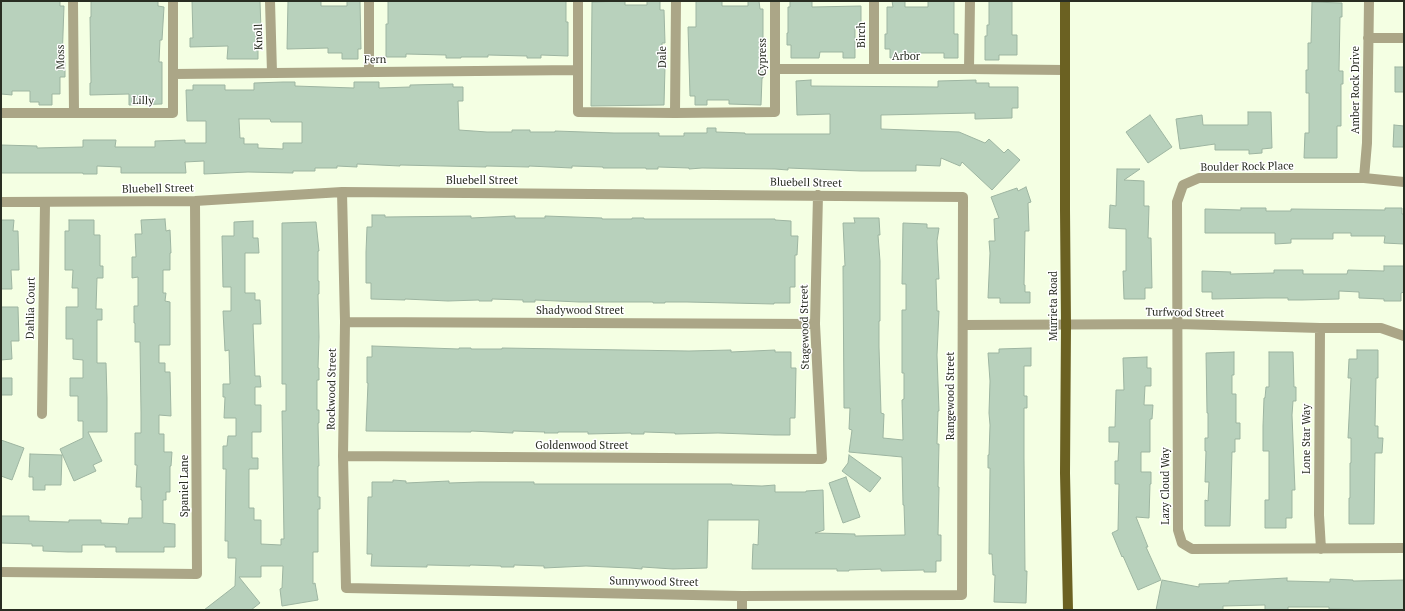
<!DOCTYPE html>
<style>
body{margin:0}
#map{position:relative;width:1405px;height:611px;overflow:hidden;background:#f4ffe3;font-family:"PT Serif",serif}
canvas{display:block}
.frame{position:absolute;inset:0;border:2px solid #292d22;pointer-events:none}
</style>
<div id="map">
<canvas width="1405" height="611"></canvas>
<div class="frame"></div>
</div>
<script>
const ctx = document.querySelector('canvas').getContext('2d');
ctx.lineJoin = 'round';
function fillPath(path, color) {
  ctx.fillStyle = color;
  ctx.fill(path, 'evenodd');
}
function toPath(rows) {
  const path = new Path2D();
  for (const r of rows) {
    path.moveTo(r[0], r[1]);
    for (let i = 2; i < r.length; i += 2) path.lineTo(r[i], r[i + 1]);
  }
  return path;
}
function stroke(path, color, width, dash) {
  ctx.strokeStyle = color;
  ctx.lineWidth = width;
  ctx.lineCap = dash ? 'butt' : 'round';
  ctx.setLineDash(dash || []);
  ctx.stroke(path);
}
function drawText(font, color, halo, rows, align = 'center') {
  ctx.font = font + ' "PT Serif",serif';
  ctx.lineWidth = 3;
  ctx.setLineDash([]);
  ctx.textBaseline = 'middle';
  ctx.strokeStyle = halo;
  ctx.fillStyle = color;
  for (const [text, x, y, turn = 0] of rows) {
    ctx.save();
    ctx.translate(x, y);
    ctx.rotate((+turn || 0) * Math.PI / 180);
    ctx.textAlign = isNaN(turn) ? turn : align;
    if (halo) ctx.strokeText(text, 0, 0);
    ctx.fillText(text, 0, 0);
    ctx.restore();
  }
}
const building = toPath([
 [1,1,60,1,60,6,64,6,62,62,65,62,65,77,60,77,60,94,52,94,52,105,39,105,39,102,30,102,30,91,12,91,12,95,1,94,1,1],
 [91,1,158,1,158,6,164,7,162,40,160,40,159,62,162,62,162,104,129,105,129,94,90,95,90,83,91,83,90,17,91,17,91,1],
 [192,1,260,1,261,30,258,30,258,59,227,59,228,46,190,47,190,38,193,38,192,1],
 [288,1,321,1,321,6,347,6,347,1,360,1,361,49,358,49,358,59,342,59,342,53,328,53,328,48,287,49,288,1],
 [388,1,566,1,566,22,568,22,568,56,541,55,541,58,527,58,527,56,488,55,488,57,461,57,461,58,446,58,446,55,406,54,406,57,386,57,386,24,388,24,388,1],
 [625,1,625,5,647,5,647,1,660,1,660,10,664,10,665,43,662,43,662,67,665,67,664,105,591,106,592,2,625,1],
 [696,1,722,1,722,6,748,6,748,1,759,1,760,9,763,9,763,78,762,78,761,105,729,104,729,100,707,100,707,105,695,105,695,96,690,96,688,27,696,27,696,1],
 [790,1,812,1,812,7,861,6,861,26,855,26,855,58,843,58,843,52,820,52,819,58,791,58,791,45,787,45,787,33,788,33,788,7,790,7,790,1],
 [892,1,905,1,905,7,928,7,928,1,954,1,954,34,958,34,958,58,944,58,944,53,901,53,901,58,890,58,890,49,885,49,885,34,887,34,887,7,893,7,892,1],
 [989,1,1012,1,1012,35,1017,35,1017,55,999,55,999,60,985,60,985,36,987,36,987,25,989,25,989,1],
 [1312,2,1342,3,1342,17,1340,17,1339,71,1343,71,1343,84,1341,84,1341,126,1337,126,1337,158,1304,158,1305,133,1309,133,1309,93,1306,93,1306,70,1308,70,1308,43,1311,43,1312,2],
 [1395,67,1404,67,1404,92,1395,92,1395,67],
 [811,80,811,86,938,87,938,81,976,80,976,83,989,83,989,87,1018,87,1018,108,1012,108,1012,118,975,119,975,113,881,115,881,129,959,132,985,143,989,139,1004,153,1008,149,1020,160,992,190,962,162,960,166,941,158,940,166,916,165,916,171,861,171,788,168,788,170,775,169,702,168,689,169,689,168,658,167,658,169,646,169,646,168,603,168,603,167,572,166,572,168,529,166,529,167,486,166,486,167,400,165,400,166,357,164,357,167,337,166,337,168,315,168,315,171,293,171,293,173,248,172,204,174,204,161,185,162,186,173,121,173,121,167,97,166,97,174,83,174,83,173,1,173,1,145,37,146,37,148,83,147,83,140,116,140,115,147,155,147,155,141,185,140,185,143,206,143,206,121,187,121,186,90,193,90,193,85,225,85,225,90,254,90,254,83,283,82,295,82,295,86,354,88,354,82,379,82,379,88,410,87,410,85,453,84,453,87,463,87,463,101,458,101,459,130,487,132,512,132,512,130,530,130,530,132,555,132,555,131,614,133,659,133,659,136,684,136,684,133,707,133,707,128,716,128,716,132,745,133,745,134,830,134,830,114,797,115,796,81,811,80],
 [239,119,270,119,271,122,302,122,302,143,283,143,283,149,258,148,258,144,244,144,244,138,240,138,239,119],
 [1248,112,1271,112,1272,148,1262,149,1262,153,1249,154,1249,150,1215,150,1215,144,1180,149,1176,119,1202,115,1203,125,1248,125,1248,112],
 [1150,115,1172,147,1148,163,1126,132,1150,115],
 [1394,125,1404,126,1404,147,1393,147,1394,125],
 [1117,169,1140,169,1124,180,1144,181,1144,206,1149,206,1148,238,1151,238,1152,288,1145,288,1145,299,1124,299,1123,271,1126,271,1126,229,1109,228,1110,205,1116,206,1117,169],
 [1026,187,1031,202,1028,203,1029,231,1025,231,1024,285,1025,285,1025,292,1030,292,1030,303,1000,303,1000,298,988,298,990,253,989,241,995,241,994,219,999,218,991,197,1017,188,1018,191,1026,187],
 [1241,208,1266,208,1266,211,1291,211,1291,209,1385,210,1385,208,1402,208,1402,214,1404,214,1404,244,1384,243,1385,236,1351,236,1351,233,1333,233,1333,239,1291,239,1291,243,1275,244,1275,233,1205,233,1205,209,1241,210,1241,208],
 [372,215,385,215,385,217,471,216,471,218,515,216,515,218,545,218,545,216,602,218,602,219,632,219,632,218,644,218,644,219,775,219,775,220,791,221,791,236,798,236,797,255,795,255,795,287,790,287,790,303,774,303,774,304,687,302,665,302,665,303,653,303,653,302,579,302,535,300,535,302,523,302,523,300,492,299,492,301,479,301,479,300,448,301,405,299,405,300,371,299,371,283,366,283,366,252,367,227,372,227,372,215],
 [854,218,879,218,880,235,878,235,880,261,880,321,879,321,879,347,881,413,884,414,883,438,903,440,902,400,904,399,904,373,902,373,902,310,906,310,906,284,902,284,903,223,927,224,927,228,939,228,937,241,939,279,936,279,937,311,939,311,937,355,939,411,938,411,937,444,939,444,938,487,939,487,938,535,941,535,941,561,936,561,936,572,924,572,924,570,881,571,881,569,849,570,849,571,837,571,837,569,752,569,753,544,758,545,759,520,708,520,707,568,673,569,642,567,642,569,630,568,586,566,544,568,544,566,514,565,514,567,501,567,501,566,470,565,470,566,427,565,427,567,371,566,372,554,367,554,368,497,372,497,372,482,393,482,393,480,406,481,406,483,449,481,449,483,479,482,534,482,534,484,732,484,732,485,762,486,775,485,775,492,806,492,806,491,823,490,824,530,815,533,855,534,855,536,905,535,904,505,903,505,902,457,849,452,852,430,849,429,850,408,844,408,843,266,845,266,843,223,855,223,854,218],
 [165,219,166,231,170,230,171,253,170,253,170,270,163,270,163,293,166,293,165,301,170,302,170,345,159,345,159,363,165,363,165,372,170,372,171,416,159,415,159,434,164,434,164,452,172,452,171,466,170,466,170,492,166,492,166,500,163,500,163,523,175,524,175,547,164,547,164,552,116,552,116,547,105,547,105,545,82,545,82,552,68,552,43,551,43,546,32,546,32,544,1,543,1,516,29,516,29,521,69,522,69,520,101,520,101,523,128,524,129,518,142,518,142,500,141,500,141,487,136,487,137,465,135,465,135,433,141,433,141,413,140,342,135,342,135,323,134,323,134,306,138,306,138,277,132,278,132,257,136,257,135,234,142,234,141,220,165,219],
 [1,220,14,220,13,231,18,231,19,270,11,270,12,289,1,289,1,220],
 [69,220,94,220,94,235,100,235,100,266,103,266,103,278,97,278,96,309,102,309,102,320,97,320,97,363,106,363,107,398,107,432,88,432,102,461,93,465,96,471,74,481,60,449,83,438,83,421,78,421,78,396,70,396,70,378,83,378,83,360,73,359,73,339,66,339,66,307,78,307,78,288,72,288,73,270,65,270,65,231,69,231,69,220],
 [253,221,253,238,258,238,259,253,245,253,245,293,255,293,255,300,260,300,261,324,253,324,255,376,260,376,261,387,255,387,255,405,261,405,261,432,252,432,252,458,258,458,258,469,249,469,249,508,254,508,254,520,261,520,261,544,281,545,281,539,284,539,282,411,286,411,286,384,282,384,282,223,316,222,319,251,318,251,318,281,319,281,319,294,318,294,319,337,318,368,319,368,319,380,317,380,317,410,319,410,319,423,318,423,319,466,318,466,318,497,320,497,320,509,318,509,318,552,313,552,313,584,315,583,318,600,282,606,280,589,282,588,283,566,261,566,261,577,239,577,260,603,251,610,204,610,235,586,236,558,228,558,228,541,225,541,226,469,223,469,223,446,227,446,228,436,236,436,236,418,224,418,225,397,223,397,223,384,230,384,229,350,225,351,223,311,231,311,231,287,223,287,222,236,234,236,234,222,253,221],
 [1384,266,1404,266,1404,292,1401,293,1401,301,1384,301,1384,299,1359,298,1359,292,1339,291,1339,299,1302,300,1288,300,1288,298,1265,298,1212,299,1212,292,1202,292,1202,271,1231,272,1230,274,1274,273,1274,270,1303,270,1303,274,1347,274,1348,270,1384,271,1384,266],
 [1,307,18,307,19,341,11,341,12,359,1,360,1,307],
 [372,346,459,349,459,348,471,348,471,349,502,349,502,348,689,351,731,350,731,352,775,350,775,352,791,352,791,368,796,368,795,418,790,418,790,435,775,435,718,433,675,434,675,433,644,432,644,434,631,434,631,433,588,434,588,432,558,432,558,433,544,433,545,432,513,431,513,433,471,431,471,432,366,431,368,383,367,383,367,357,372,357,372,346],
 [1031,348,1031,366,1024,366,1024,396,1027,396,1027,408,1024,408,1024,458,1025,571,1027,571,1026,603,994,602,995,575,993,575,992,554,989,554,990,468,988,468,988,455,989,455,990,425,989,413,990,381,988,353,999,353,999,349,1031,348],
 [1357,350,1378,350,1378,378,1376,378,1375,426,1378,426,1378,438,1383,438,1382,453,1375,453,1374,524,1349,524,1349,498,1350,498,1350,463,1351,463,1351,438,1348,438,1351,378,1348,378,1349,359,1357,359,1357,350],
 [1234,352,1234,375,1232,375,1232,394,1236,394,1236,423,1240,423,1240,439,1235,439,1235,452,1232,452,1230,526,1205,526,1205,500,1208,501,1209,482,1205,482,1206,451,1205,451,1205,438,1208,438,1208,413,1207,413,1206,353,1234,352],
 [1269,352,1293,352,1294,387,1296,387,1296,401,1293,401,1292,415,1295,490,1292,490,1292,518,1286,518,1286,528,1265,528,1265,500,1269,500,1269,451,1263,451,1263,426,1264,398,1265,398,1266,387,1269,387,1269,352],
 [1147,357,1147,368,1151,368,1151,386,1145,386,1144,405,1153,405,1152,419,1150,419,1150,452,1141,452,1141,472,1151,472,1151,484,1150,484,1149,518,1136,517,1148,547,1146,547,1161,580,1138,590,1123,556,1122,557,1112,533,1118,530,1119,484,1115,484,1115,461,1118,461,1119,442,1109,442,1109,427,1115,427,1116,390,1124,390,1123,358,1147,357],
 [1,378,12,378,12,395,1,395,1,378],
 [1,440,24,448,12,480,1,476,1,440],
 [30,454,62,455,61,485,45,485,45,490,33,490,33,477,29,477,30,454],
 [849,455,881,478,870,492,842,471,848,463,849,455],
 [846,477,860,517,843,523,829,483,846,477],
 [1287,578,1287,581,1330,582,1330,579,1353,580,1353,581,1404,580,1404,610,1329,609,1329,607,1288,607,1288,610,1265,610,1265,605,1223,606,1223,610,1156,610,1162,580,1199,587,1199,584,1229,583,1229,581,1287,578]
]);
const minor = toPath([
 [73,1,74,112],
 [270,1,272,73],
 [578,1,578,112,675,113,775,112,775,1],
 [1368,38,1404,38],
 [776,69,969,69,1065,70],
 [874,69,874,1],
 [969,69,970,1],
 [369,72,369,1],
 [173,74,578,70],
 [1,113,173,113,173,1],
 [675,113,676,1],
 [1364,178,1367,143,1369,1],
 [1404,182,1364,178,1199,178,1183,185,1177,202,1178,530,1182,543,1192,549,1404,548],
 [1,202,195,201,342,192,963,197,962,595,742,596,346,588,343,456,345,322,342,192],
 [345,322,815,324],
 [963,325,1178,324,1320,328,1381,328,1404,336],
 [1320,328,1319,515,1321,549],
 [42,414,45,203],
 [343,456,822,459,815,324,818,195],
 [1,572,197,574,195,201],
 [742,610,742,596]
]);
const major = toPath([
 [1065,1,1065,210,1066,325,1065,473,1068,610]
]);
const streetNames = [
 ["Birch",862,35,-90],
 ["Knoll",259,37,-91],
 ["Moss",61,57,-91],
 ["Dale",663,57,-90],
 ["Cypress",763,57,-90],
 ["Arbor",906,57],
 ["Fern",375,60,-1],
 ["Amber Rock Drive",1356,90,-90],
 ["Lilly",143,101,1],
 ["Boulder Rock Place",1247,167,-1],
 ["Bluebell Street",482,181],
 ["Bluebell Street",806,183,1],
 ["Bluebell Street",158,189,-1],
 ["Murrieta Road",1054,306,-90],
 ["Dahlia Court",31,308,-89],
 ["Shadywood Street",580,311],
 ["Turfwood Street",1185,313,1],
 ["Stagewood Street",805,327,-91],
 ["Rockwood Street",332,389,-89],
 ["Rangewood Street",951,396,-90],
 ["Lone Star Way",1307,439,-90],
 ["Goldenwood Street",582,446],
 ["Spaniel Lane",185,486,-90],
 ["Lazy Cloud Way",1166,486,-90],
 ["Sunnywood Street",654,582,1]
];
fillPath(building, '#b8d1bc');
stroke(building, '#9db5a1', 1);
stroke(minor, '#aba687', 10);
stroke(major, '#6b6122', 10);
drawText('11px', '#292d22', '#fff', streetNames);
</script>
